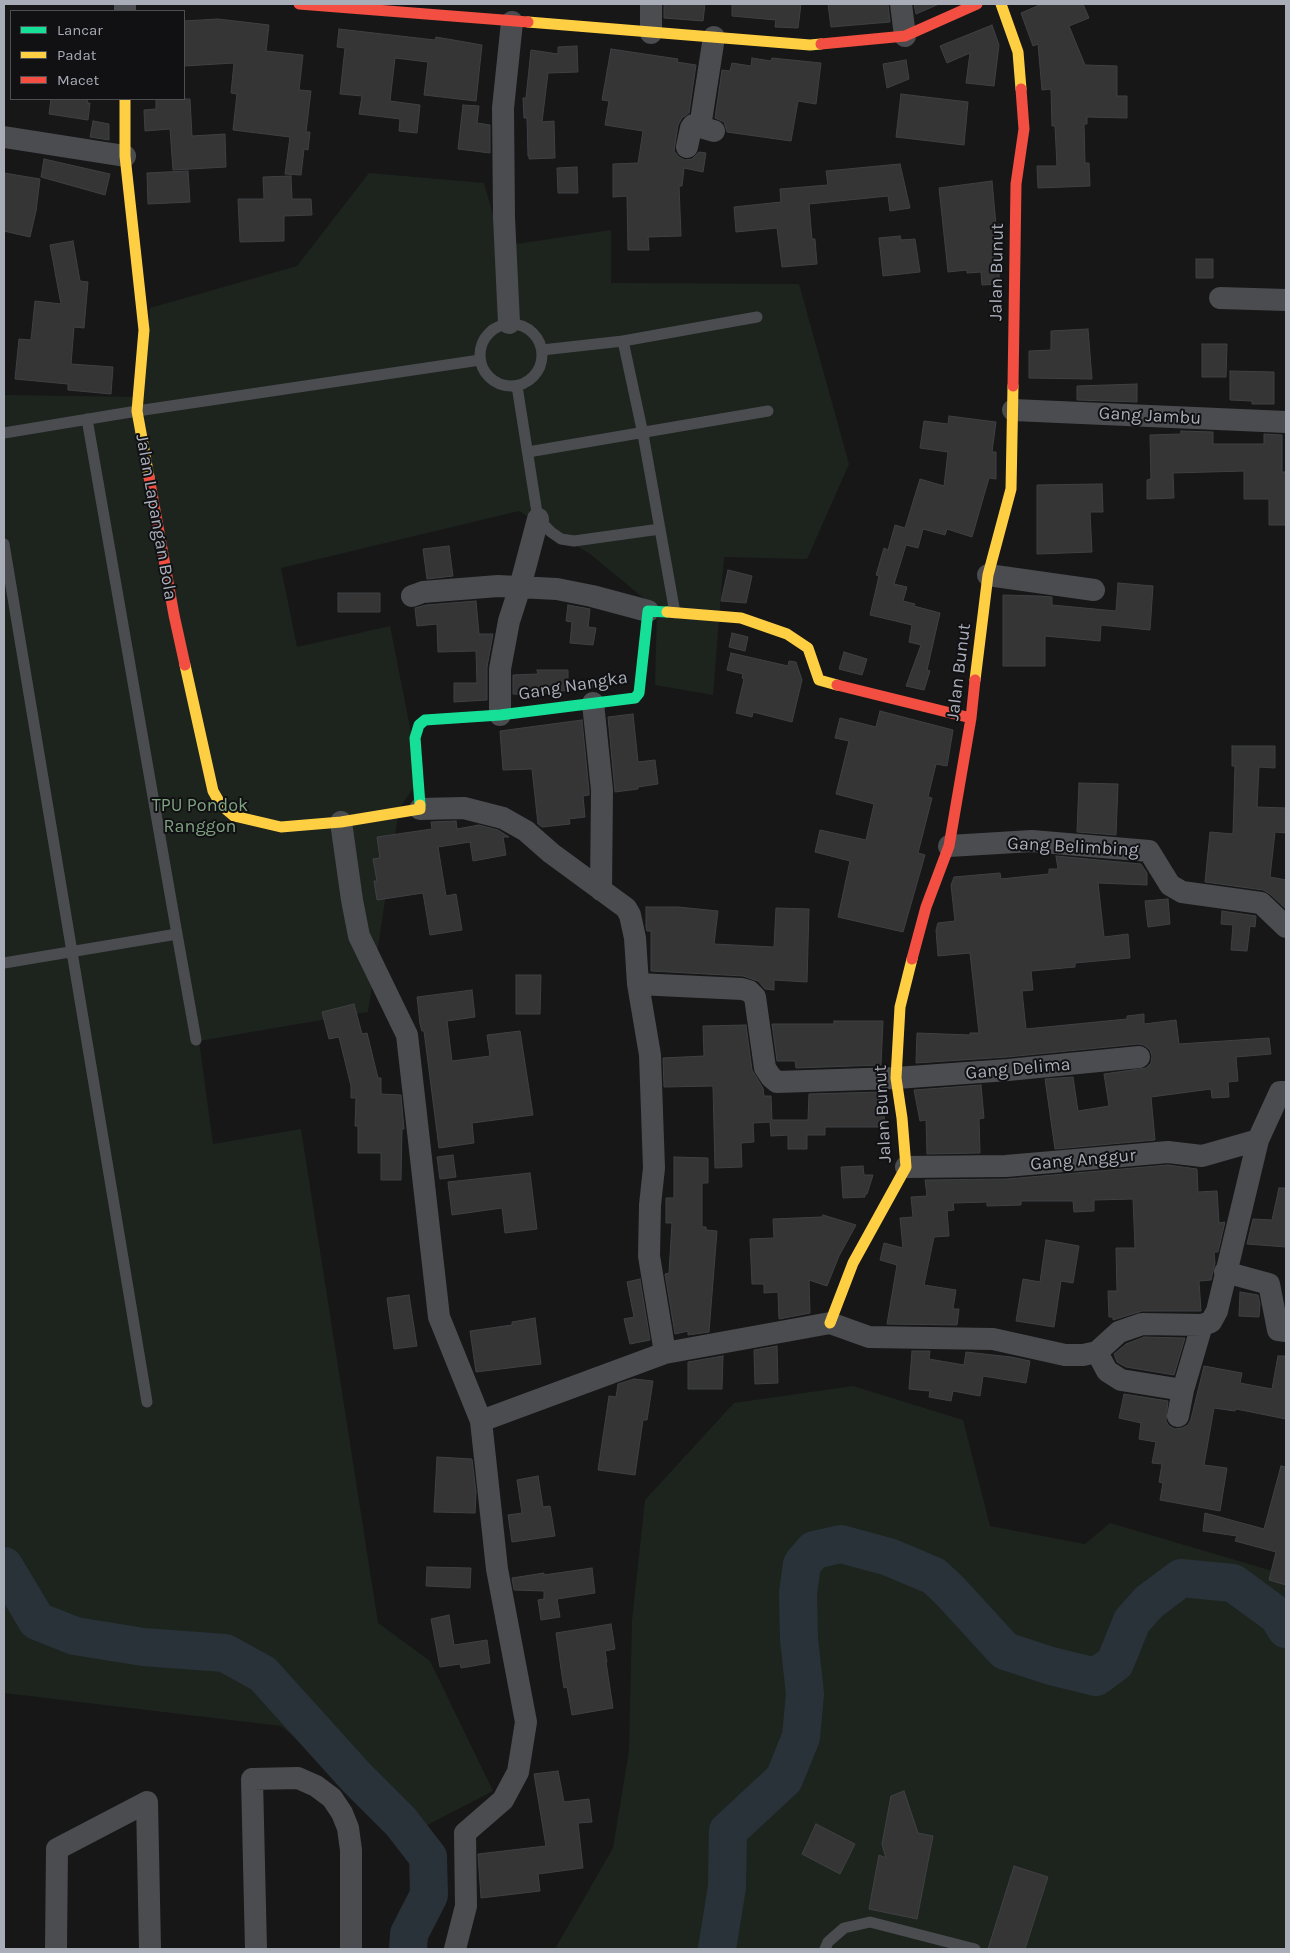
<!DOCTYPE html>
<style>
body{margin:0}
#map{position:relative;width:1290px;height:1953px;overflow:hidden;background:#171717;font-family:Karla,sans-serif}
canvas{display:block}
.frame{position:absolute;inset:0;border:5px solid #a8adb8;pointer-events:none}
.legend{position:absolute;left:10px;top:10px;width:175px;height:90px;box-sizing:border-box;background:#111113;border:1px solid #4d4f55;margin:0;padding:6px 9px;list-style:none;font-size:15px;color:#a8adb8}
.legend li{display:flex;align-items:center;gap:10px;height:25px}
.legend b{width:25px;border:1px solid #4d4f55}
</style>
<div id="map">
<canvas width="1290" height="1953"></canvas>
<div class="frame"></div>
<ul class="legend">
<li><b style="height:6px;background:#16e098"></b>Lancar</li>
<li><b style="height:6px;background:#ffcf43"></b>Padat</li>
<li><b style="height:6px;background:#f24e42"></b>Macet</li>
</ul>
</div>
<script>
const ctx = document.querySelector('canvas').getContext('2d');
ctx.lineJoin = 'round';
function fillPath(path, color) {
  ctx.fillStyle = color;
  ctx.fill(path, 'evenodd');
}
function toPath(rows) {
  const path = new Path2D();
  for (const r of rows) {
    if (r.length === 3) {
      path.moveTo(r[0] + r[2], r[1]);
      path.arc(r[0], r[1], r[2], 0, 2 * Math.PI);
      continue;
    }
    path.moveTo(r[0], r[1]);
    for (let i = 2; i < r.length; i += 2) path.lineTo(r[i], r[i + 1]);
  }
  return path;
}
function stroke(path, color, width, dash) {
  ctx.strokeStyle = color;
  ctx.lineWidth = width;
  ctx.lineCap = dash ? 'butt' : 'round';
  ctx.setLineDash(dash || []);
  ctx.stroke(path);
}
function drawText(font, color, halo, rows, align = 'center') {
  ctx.font = font + ' Karla,sans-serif';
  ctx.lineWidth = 4;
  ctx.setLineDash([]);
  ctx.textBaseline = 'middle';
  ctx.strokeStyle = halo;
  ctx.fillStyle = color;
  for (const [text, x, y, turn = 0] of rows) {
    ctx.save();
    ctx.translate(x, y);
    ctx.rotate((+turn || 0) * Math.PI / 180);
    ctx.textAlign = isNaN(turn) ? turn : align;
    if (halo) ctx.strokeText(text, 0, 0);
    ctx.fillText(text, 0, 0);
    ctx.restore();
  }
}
const green = toPath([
 [369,173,484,183,502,246,611,230,611,283,799,284,849,464,807,559,724,557,713,695,655,685,657,609,590,554,519,511,281,568,297,647,390,626,420,778,399,809,368,1012,199,1041,213,1144,301,1129,378,1623,430,1661,493,1791,408,1835,281,1726,4,1693,4,395,143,397,150,308,297,266],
 [853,1386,963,1420,990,1526,1085,1544,1110,1523,1286,1575,1286,1949,555,1949,613,1848,629,1751,632,1621,645,1500,734,1403]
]);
const river = toPath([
 [4,1566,37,1621,75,1636,143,1647,225,1653,263,1674,356,1777,401,1822,428,1857,429,1895,409,1934,408,1949],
 [717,1949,727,1887,728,1831,784,1779,801,1737,805,1694,799,1639,798,1593,802,1564,814,1550,841,1544,889,1557,934,1576,950,1591,1005,1651,1051,1666,1096,1677,1115,1663,1132,1621,1149,1602,1181,1578,1233,1583,1278,1616,1286,1629]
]);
const building = toPath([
 [664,4,705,4,703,21,664,18,664,4],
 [732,4,801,4,798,28,775,27,776,20,732,16,732,4],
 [828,4,888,4,890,22,831,27,828,4],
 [914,4,939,4,916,14,914,4],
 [1042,4,1083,4,1089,18,1069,26,1085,65,1117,66,1117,96,1127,96,1127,118,1087,117,1087,124,1084,124,1085,163,1089,163,1090,186,1038,188,1037,166,1057,166,1055,126,1052,126,1051,89,1042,90,1038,44,1033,46,1021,13,1042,4],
 [218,19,269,25,266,51,303,55,299,90,311,91,306,132,310,132,308,150,304,149,301,175,285,174,290,137,233,130,237,94,231,93,234,63,184,66,184,21,218,19],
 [992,25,999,45,994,86,966,83,970,53,947,63,940,46,992,25],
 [339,29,435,40,436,37,482,45,476,101,424,95,428,62,395,58,390,101,420,105,417,133,399,131,400,119,359,114,362,96,340,94,345,48,337,47,339,29],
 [577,46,578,72,548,73,542,122,554,121,555,158,529,159,529,156,528,156,527,118,524,118,523,98,526,98,531,50,558,54,558,47,577,46],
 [611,49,678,59,677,62,696,65,689,113,682,118,678,125,674,151,679,157,685,160,692,159,699,152,706,153,703,172,684,168,682,186,679,186,681,236,648,237,649,250,628,250,627,196,613,197,613,164,638,163,643,131,605,125,609,101,602,100,611,49],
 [752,58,771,61,772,58,821,63,816,104,798,101,791,141,727,132,724,122,715,118,722,70,730,71,732,63,751,66,752,58],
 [906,60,909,79,887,88,883,64,906,60],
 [901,94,968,102,964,145,896,137,901,94],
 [51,99,88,99,87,103,90,103,88,120,49,114,51,99],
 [156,99,190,99,192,136,225,134,226,167,173,170,170,129,145,131,144,110,156,109,156,99],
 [463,105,479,106,477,123,490,125,490,153,458,149,463,105],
 [93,121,109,124,109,140,90,137,93,121],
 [44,159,110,174,105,195,41,177,44,159],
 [900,164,910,208,890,211,888,196,809,204,812,239,815,239,817,264,782,267,777,228,736,232,734,207,781,202,780,189,828,185,826,171,900,164],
 [577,167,578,193,558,193,557,168,577,167],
 [188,171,190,202,148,204,147,173,188,171],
 [4,173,40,179,36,211,30,237,4,231,4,173],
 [291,176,292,199,311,199,312,215,284,216,284,241,240,242,238,199,264,199,263,177,291,176],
 [992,181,996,225,1000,224,999,284,982,285,981,272,967,273,967,270,948,272,939,188,992,181],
 [900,236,901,240,915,239,920,272,883,276,879,238,900,236],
 [73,241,80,281,88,282,84,328,74,327,71,364,113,367,111,394,68,390,68,384,15,379,19,339,31,340,35,301,61,304,50,245,73,241],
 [1196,259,1213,259,1213,278,1196,278,1196,259],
 [1088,329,1092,379,1029,378,1029,351,1051,350,1051,331,1088,329],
 [1202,344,1227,344,1226,377,1202,377,1202,344],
 [1230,371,1274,372,1274,404,1252,404,1252,401,1230,400,1230,371],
 [1137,384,1137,402,1077,400,1077,386,1137,384],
 [949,416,996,422,992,452,996,452,996,479,989,478,972,537,947,529,945,535,923,529,918,548,906,545,894,584,907,587,903,601,915,604,914,606,940,613,927,670,930,671,924,690,906,686,921,645,909,642,912,625,870,615,879,576,876,575,884,548,888,550,895,525,905,528,920,479,944,486,948,452,920,448,924,421,948,424,949,416],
 [1181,431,1213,432,1213,444,1264,444,1264,434,1282,435,1282,472,1286,472,1286,525,1269,525,1269,499,1244,499,1244,471,1173,473,1174,498,1147,499,1147,480,1151,479,1150,435,1181,434,1181,431],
 [1102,484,1103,512,1090,512,1092,552,1037,554,1037,485,1102,484],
 [449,546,453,576,427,579,423,549,449,546],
 [728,570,752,576,746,603,721,601,728,570],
 [1118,583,1153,586,1150,630,1101,625,1100,641,1045,636,1045,666,1003,666,1003,595,1039,596,1052,597,1052,605,1116,611,1118,583],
 [338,593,380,593,380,612,338,612,338,593],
 [476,601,479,634,493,634,487,667,487,700,454,702,454,683,477,683,476,651,438,652,437,624,417,626,415,608,426,605,476,601],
 [568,605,590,609,588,627,596,628,593,645,570,643,572,622,566,621,568,605],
 [732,633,748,637,745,651,729,647,732,633],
 [844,652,867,659,862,675,839,669,844,652],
 [731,653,788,666,789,661,796,662,802,680,792,722,753,712,752,717,736,713,744,679,742,678,743,674,727,670,731,653],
 [537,670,568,670,568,683,611,680,611,685,530,695,513,694,513,675,538,674,537,670],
 [880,711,953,730,947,766,936,764,928,797,932,798,918,853,925,855,903,932,838,917,850,861,815,852,820,830,866,840,874,804,836,794,849,741,835,738,840,718,876,727,880,711],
 [633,714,638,762,655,760,658,784,638,787,638,789,615,792,608,717,633,714],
 [582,720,589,791,589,795,583,796,585,817,569,819,570,824,542,827,538,824,532,769,503,770,500,731,582,720],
 [1232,746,1275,746,1275,768,1259,767,1257,807,1286,808,1286,833,1275,832,1270,877,1286,880,1286,909,1270,894,1263,890,1205,882,1210,832,1233,834,1235,766,1232,766,1232,746],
 [1079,783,1118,784,1116,835,1077,832,1079,783],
 [456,821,457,829,479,825,498,830,509,837,503,837,506,855,473,861,470,842,438,847,446,896,456,894,462,930,430,935,423,893,377,900,374,881,377,881,373,859,380,858,377,837,432,829,431,822,456,821],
 [1056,856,1141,864,1147,873,1147,885,1098,883,1104,937,1128,934,1130,958,1075,963,1075,967,1031,971,1033,990,1022,991,1026,1029,1127,1019,1127,1016,1144,1014,1144,1024,1176,1020,1179,1044,1269,1038,1271,1054,1236,1057,1238,1081,1228,1082,1229,1097,1212,1098,1211,1089,1151,1097,1155,1140,1055,1149,1045,1079,1073,1077,1078,1111,1109,1106,1104,1074,1146,1068,1151,1063,1152,1056,1150,1050,1144,1045,1138,1044,1007,1057,916,1063,917,1033,970,1035,970,1033,979,1033,970,953,938,956,936,930,938,923,955,921,951,885,954,877,1000,873,1001,879,1049,874,1049,869,1058,869,1056,856],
 [1168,899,1170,924,1148,927,1145,901,1168,899],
 [646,907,678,907,718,911,714,944,774,947,776,908,809,909,807,982,774,980,774,990,765,989,758,981,743,976,651,971,651,931,647,931,646,927,646,907],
 [1222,911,1256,916,1255,927,1250,926,1247,951,1231,950,1233,925,1221,924,1222,911],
 [516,975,541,975,540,1014,516,1014,516,975],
 [472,990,475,1017,447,1021,452,1061,490,1056,487,1035,520,1031,533,1115,472,1123,474,1143,439,1148,424,1031,422,1031,420,1024,417,997,472,990],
 [354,1004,362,1034,367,1033,378,1078,381,1078,381,1094,401,1095,404,1129,402,1129,401,1180,381,1180,381,1153,358,1153,358,1126,355,1126,356,1098,351,1098,351,1086,339,1037,329,1039,322,1012,354,1004],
 [834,1021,883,1021,881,1065,796,1068,795,1061,777,1061,772,1024,834,1024,834,1021],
 [746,1025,752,1070,763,1088,764,1096,771,1096,772,1120,808,1120,809,1094,882,1092,885,1127,825,1127,825,1135,807,1135,807,1149,788,1149,788,1135,771,1136,770,1122,753,1123,754,1142,741,1143,742,1167,715,1168,713,1086,664,1087,663,1058,704,1056,703,1026,746,1025],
 [981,1085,984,1118,979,1119,980,1153,927,1154,926,1120,920,1121,914,1090,981,1085],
 [453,1155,456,1177,440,1179,437,1157,453,1155],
 [674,1157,708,1158,708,1183,702,1183,702,1227,706,1227,706,1230,717,1231,709,1332,688,1335,688,1331,675,1334,665,1274,669,1273,672,1223,666,1223,666,1198,674,1198,674,1157],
 [1168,1165,1197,1169,1198,1192,1217,1191,1219,1223,1225,1222,1218,1252,1214,1252,1215,1263,1211,1280,1199,1281,1201,1311,1142,1311,1113,1320,1113,1317,1109,1317,1108,1291,1117,1291,1116,1248,1135,1248,1133,1199,1094,1200,1094,1211,1074,1212,1073,1201,1021,1201,1021,1205,987,1206,987,1202,953,1203,954,1210,947,1211,949,1236,934,1237,924,1285,956,1290,953,1309,959,1309,957,1325,887,1324,897,1265,880,1260,884,1243,903,1248,900,1218,913,1217,911,1197,927,1196,925,1180,1007,1179,1168,1165],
 [863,1166,864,1175,873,1175,867,1194,865,1194,865,1197,843,1198,841,1167,863,1166],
 [530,1173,537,1229,505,1233,502,1208,452,1215,448,1182,530,1173],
 [1279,1188,1286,1188,1286,1247,1247,1244,1253,1219,1272,1220,1279,1188],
 [823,1215,856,1225,839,1256,827,1286,809,1280,810,1313,779,1319,778,1292,764,1293,764,1284,752,1284,750,1239,774,1238,773,1219,822,1217,823,1215],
 [1046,1240,1079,1246,1073,1283,1061,1281,1054,1327,1016,1321,1023,1279,1040,1282,1046,1240],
 [640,1279,650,1340,630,1344,624,1319,634,1317,627,1282,640,1279],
 [1240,1292,1258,1295,1260,1304,1259,1317,1239,1316,1240,1292],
 [409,1295,417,1346,394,1349,387,1298,409,1295],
 [535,1318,541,1364,476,1372,470,1331,512,1325,512,1322,535,1318],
 [1144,1337,1185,1338,1174,1375,1126,1367,1117,1362,1114,1354,1126,1344,1144,1337],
 [777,1346,778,1383,755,1384,754,1350,777,1346],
 [912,1351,930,1351,929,1359,964,1365,966,1352,1011,1357,1030,1361,1026,1383,983,1376,980,1396,953,1391,951,1401,929,1397,930,1391,909,1389,912,1351],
 [723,1356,722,1389,688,1389,688,1362,723,1356],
 [1278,1356,1286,1356,1286,1419,1236,1409,1235,1411,1214,1408,1204,1465,1227,1468,1220,1511,1160,1500,1163,1483,1159,1482,1162,1464,1152,1463,1156,1442,1139,1439,1141,1423,1119,1418,1124,1394,1168,1401,1166,1421,1169,1426,1175,1429,1182,1428,1188,1425,1191,1419,1204,1366,1242,1373,1240,1383,1272,1389,1278,1356],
 [634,1379,653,1381,647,1420,643,1420,635,1475,598,1470,609,1396,616,1397,618,1384,634,1379],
 [437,1457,472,1459,476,1492,475,1513,434,1512,437,1457],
 [1281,1466,1286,1467,1286,1585,1269,1580,1276,1552,1235,1541,1237,1536,1203,1531,1205,1513,1264,1529,1281,1466],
 [538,1476,543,1507,550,1506,555,1536,512,1542,508,1515,522,1513,517,1480,538,1476],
 [427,1567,471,1568,470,1588,426,1586,427,1567],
 [592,1568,595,1593,557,1599,560,1617,541,1620,538,1600,544,1599,544,1591,514,1590,512,1578,544,1573,544,1575,592,1568],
 [449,1615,454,1645,487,1640,490,1663,461,1668,460,1664,440,1667,431,1619,449,1615],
 [611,1624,615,1649,605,1651,607,1662,606,1662,613,1708,572,1715,567,1687,564,1688,561,1669,556,1633,611,1624],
 [558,1771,564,1802,589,1799,592,1822,578,1823,583,1868,538,1874,540,1891,481,1898,478,1854,546,1846,534,1774,558,1771],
 [904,1791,918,1833,933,1836,917,1919,869,1909,879,1855,886,1858,882,1844,891,1796,904,1791],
 [816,1824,855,1844,840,1874,802,1854,816,1824],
 [1014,1866,1048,1877,1025,1949,988,1949,1014,1866]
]);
const lane = toPath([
 [511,355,31],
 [623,341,643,434,675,613],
 [542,350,623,341,757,317],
 [517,386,538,519,551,532,561,539,574,541,660,529],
 [4,433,137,411,480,360],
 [528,452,768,411],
 [4,544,147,1402],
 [177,934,196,1040],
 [4,963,177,934,87,419],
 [825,1949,828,1942,844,1928,870,1922,975,1949]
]);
const street = toPath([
 [651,4,651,33],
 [901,4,905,36],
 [125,11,125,4],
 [714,131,700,127,714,37],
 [4,137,125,156],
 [687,147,691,128,693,125,700,127],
 [1220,298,1286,300],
 [509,323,504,217,503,108,512,22],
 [1013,410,1286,422],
 [988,575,1094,590],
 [412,596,423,592,498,586,557,589,592,596,648,611],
 [593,703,602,790,601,890],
 [500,715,500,669,509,621,520,587,538,519],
 [420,809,464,808,503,818,526,831,551,853,626,908,630,915,635,938,638,984,650,1055,654,1168,650,1205,649,1256,665,1353],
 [341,822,352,900,359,936,407,1035,439,1317,481,1421,497,1569,526,1722,518,1772,503,1800,465,1833,466,1906,455,1949],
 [949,846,1032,841,1149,851,1170,885,1182,892,1261,903,1286,927],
 [638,984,742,989,749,991,755,997,765,1068,771,1077,777,1082,896,1078,1008,1070,1139,1057],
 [906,1167,1006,1166,1168,1152,1202,1156,1258,1140],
 [1225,1272,1269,1284,1278,1330,1286,1331],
 [1097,1352,1107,1371,1121,1380,1183,1390],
 [1178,1416,1183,1390,1202,1325],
 [481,1421,665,1353,830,1323,869,1337,993,1339,1065,1355,1083,1355,1097,1352,1119,1332,1142,1324,1202,1325,1211,1322,1217,1311,1258,1140,1280,1092,1286,1092],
 [56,1949,57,1849,147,1802,150,1949],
 [256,1949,252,1779,298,1778,316,1786,332,1798,342,1813,348,1828,351,1850,351,1949]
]);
const fast = toPath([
 [420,805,415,738,419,725,425,720,500,715,635,698,639,693,648,611,667,612]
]);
const slow = toPath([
 [1001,4,1018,52,1021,89],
 [528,22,810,45,821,44],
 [125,99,125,156,144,330,137,411,149,477],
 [667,612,741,618,787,634,808,648,819,680,837,685],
 [185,665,213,791,221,805,234,816,281,827,341,822,420,809,420,805],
 [975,680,988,575,1011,489,1013,386],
 [830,1323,853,1263,906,1167,902,1118,896,1078,900,1007,912,959]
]);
const jam = toPath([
 [299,4,528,22],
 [821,44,905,36,977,4],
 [1013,386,1016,184,1024,129,1021,89],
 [149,477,174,615,185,665],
 [837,685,971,718],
 [912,959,926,907,949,846,971,718,975,680]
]);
const streetNames = [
 ["Jalan Bunut",997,272,-89],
 ["Gang Jambu",1150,416,3],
 ["Jalan Lapangan Bola",156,517,80],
 ["Jalan Bunut",959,672,-83],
 ["Gang Nangka",573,686,-9],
 ["Gang Belimbing",1073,847,3],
 ["Gang Delima",1018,1069,-5],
 ["Jalan Bunut",883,1114,-93],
 ["Gang Anggur",1083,1160,-5]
];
const parkNames = [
 ["TPU Pondok",200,806],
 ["Ranggon",200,827]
];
fillPath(green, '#1d241e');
stroke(river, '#2a3239', 38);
fillPath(building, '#353536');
stroke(building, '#3f4043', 1);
stroke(lane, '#4b4c50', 11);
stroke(street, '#4b4c50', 22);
stroke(fast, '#16e098', 11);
stroke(slow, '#ffcf43', 11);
stroke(jam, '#f24e42', 11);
drawText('18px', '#a8adb8', '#111113', streetNames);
drawText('18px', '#7fa381', '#111113', parkNames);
</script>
